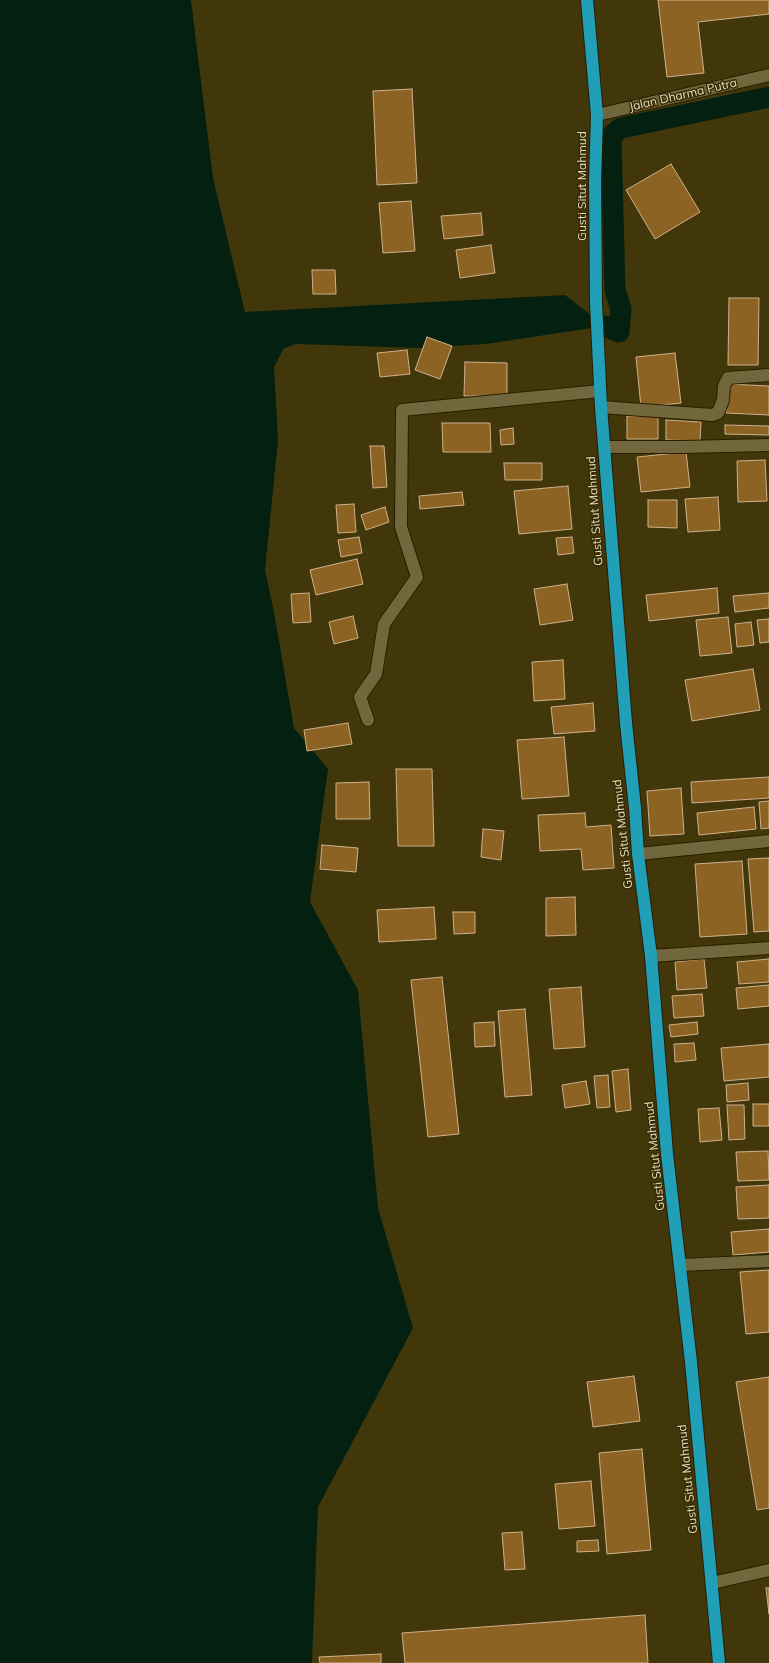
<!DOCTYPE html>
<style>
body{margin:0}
canvas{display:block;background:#41370b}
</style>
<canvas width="769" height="1663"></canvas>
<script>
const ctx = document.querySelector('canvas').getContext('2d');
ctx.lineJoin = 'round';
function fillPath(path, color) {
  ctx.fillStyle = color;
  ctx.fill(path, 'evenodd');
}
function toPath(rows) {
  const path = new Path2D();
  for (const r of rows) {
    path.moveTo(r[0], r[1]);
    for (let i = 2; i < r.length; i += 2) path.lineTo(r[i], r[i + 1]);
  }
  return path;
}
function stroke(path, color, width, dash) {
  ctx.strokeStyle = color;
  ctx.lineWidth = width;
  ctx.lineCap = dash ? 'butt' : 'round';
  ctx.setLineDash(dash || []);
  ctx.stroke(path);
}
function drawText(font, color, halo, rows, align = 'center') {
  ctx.font = font + ' Mulish,sans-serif';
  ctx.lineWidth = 3;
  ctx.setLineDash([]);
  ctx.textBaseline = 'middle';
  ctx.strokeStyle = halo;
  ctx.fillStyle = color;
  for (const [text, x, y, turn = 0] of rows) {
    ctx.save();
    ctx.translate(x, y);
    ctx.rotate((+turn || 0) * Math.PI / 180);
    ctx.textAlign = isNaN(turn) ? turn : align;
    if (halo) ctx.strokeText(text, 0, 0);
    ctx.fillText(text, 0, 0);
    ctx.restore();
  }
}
const water = toPath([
 [0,0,191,0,213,178,245,312,565,295,605,326,486,344,420,348,296,344,284,348,274,367,278,440,265,570,274,612,294,728,328,769,310,902,358,990,378,1208,413,1328,318,1507,312,1663,0,1663]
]);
const canal = toPath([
 [605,326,619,332,621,309,615,290,611,136,621,128,769,97]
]);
const building = toPath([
 [658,0,769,0,769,14,698,22,704,73,667,77,658,0],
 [412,89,417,183,377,185,373,91,412,89],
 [671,164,700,212,655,239,626,190,671,164],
 [411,201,415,251,383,253,379,203,411,201],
 [481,213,483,235,444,239,441,216,481,213],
 [491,245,495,273,460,278,456,250,491,245],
 [312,270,335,270,336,294,313,294,312,270],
 [729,298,759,298,758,365,728,365,729,298],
 [427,337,452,346,440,379,415,370,427,337],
 [407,350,410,374,380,377,377,353,407,350],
 [675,353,681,403,641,407,636,357,675,353],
 [465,362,507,363,507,396,464,396,465,362],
 [727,384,769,386,769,415,726,413,727,384],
 [627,416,658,416,658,439,627,439,627,416],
 [666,420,701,422,700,441,666,440,666,420],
 [442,423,490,423,491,452,443,452,442,423],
 [725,425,769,426,769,435,725,434,725,425],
 [513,428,514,444,501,445,500,430,513,428],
 [370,446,384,446,387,487,373,488,370,446],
 [686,452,690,487,641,492,637,457,686,452],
 [765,460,767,501,738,502,737,461,765,460],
 [504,463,542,463,542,480,505,480,504,463],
 [568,486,572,529,519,534,514,491,568,486],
 [462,492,464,505,420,509,419,496,462,492],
 [718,497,720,530,688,532,685,499,718,497],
 [648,500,677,500,677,528,648,527,648,500],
 [354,504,356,532,338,533,336,505,354,504],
 [385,507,389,522,366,530,361,515,385,507],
 [359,537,362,553,341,557,338,540,359,537],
 [572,537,574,553,558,555,556,538,572,537],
 [357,559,363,584,316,595,310,570,357,559],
 [567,584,573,620,540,625,534,589,567,584],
 [717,588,719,613,649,621,646,595,717,588],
 [309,593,311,622,293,623,291,594,309,593],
 [769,593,769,608,735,612,733,596,769,593],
 [353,616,358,638,334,644,329,622,353,616],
 [728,617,732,653,700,656,696,620,728,617],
 [769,619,769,642,760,643,757,620,769,619],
 [751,622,754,645,737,647,735,624,751,622],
 [563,660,565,699,534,701,532,662,563,660],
 [753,669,760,710,692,721,685,680,753,669],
 [593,703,595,731,554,734,551,707,593,703],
 [348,723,352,744,307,751,304,730,348,723],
 [564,737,569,796,522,799,517,740,564,737],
 [396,769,432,769,434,846,398,846,396,769],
 [769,777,769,798,692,803,691,782,769,777],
 [369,782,370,819,336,819,336,783,369,782],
 [681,788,684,834,650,836,647,791,681,788],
 [769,801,769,828,761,829,759,802,769,801],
 [754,807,756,829,699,835,697,813,754,807],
 [585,813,586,827,611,825,614,868,583,870,581,849,540,851,538,815,585,813],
 [483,829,504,831,501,860,481,857,483,829],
 [322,845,358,848,356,872,320,869,322,845],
 [769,858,769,931,754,932,748,859,769,858],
 [742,861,747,934,700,937,695,864,742,861],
 [575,897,576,935,546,936,546,898,575,897],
 [434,907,436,939,379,942,377,910,434,907],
 [453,912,475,912,475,933,454,934,453,912],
 [704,959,707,988,677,990,675,962,704,959],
 [769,959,769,982,739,984,737,962,769,959],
 [442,977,459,1134,428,1137,411,980,442,977],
 [769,985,769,1006,738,1009,736,988,769,985],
 [581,987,585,1047,554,1049,549,989,581,987],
 [702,994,704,1016,674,1018,672,996,702,994],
 [525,1009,532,1095,505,1097,498,1011,525,1009],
 [494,1022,495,1046,475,1047,474,1023,494,1022],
 [697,1022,698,1034,671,1037,669,1025,697,1022],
 [694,1043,696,1060,675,1062,674,1044,694,1043],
 [769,1044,769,1077,724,1081,721,1048,769,1044],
 [628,1069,631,1110,616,1112,612,1071,628,1069],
 [608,1075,610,1107,597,1108,594,1076,608,1075],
 [586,1081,590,1104,565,1108,562,1085,586,1081],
 [748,1083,749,1100,727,1102,726,1085,748,1083],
 [753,1104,769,1104,769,1126,753,1126,753,1104],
 [727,1105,744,1105,745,1139,729,1140,727,1105],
 [719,1108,722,1140,700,1142,698,1109,719,1108],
 [768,1151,769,1180,738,1181,736,1152,768,1151],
 [769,1185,769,1218,738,1219,736,1187,769,1185],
 [769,1229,769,1252,733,1255,731,1232,769,1229],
 [769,1270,769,1332,746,1334,740,1272,769,1270],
 [634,1376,640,1421,593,1427,587,1382,634,1376],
 [769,1377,769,1508,757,1510,736,1382,769,1377],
 [642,1449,651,1550,607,1554,599,1453,642,1449],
 [591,1481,595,1526,559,1529,555,1484,591,1481],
 [522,1532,525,1569,505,1570,502,1533,522,1532],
 [598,1540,599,1551,577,1552,577,1541,598,1540],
 [766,1588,769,1588,769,1614,766,1588],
 [645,1615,648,1663,405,1663,402,1633,645,1615],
 [381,1654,381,1663,320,1663,319,1657,381,1654]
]);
const street = toPath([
 [597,115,769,75],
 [601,407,712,415,718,413,723,400,724,386,728,378,769,375],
 [604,447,683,447,769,445],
 [368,720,360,697,376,674,384,624,417,577,401,527,402,410,600,391],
 [638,854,769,841],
 [651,956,769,948],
 [681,1265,769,1261],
 [712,1583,769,1570]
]);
const highway = toPath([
 [587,0,597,115,595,182,596,303,601,407,626,723,635,808,638,854,651,956,667,1154,691,1362,719,1663]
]);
const streetNames = [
 ["Jalan Dharma Putra",683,95,-13],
 ["Gusti Situt Mahmud",582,186,-90],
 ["Gusti Situt Mahmud",595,511,-94],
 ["Gusti Situt Mahmud",623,834,-96],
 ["Gusti Situt Mahmud",655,1156,-96],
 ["Gusti Situt Mahmud",688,1479,-96]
];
fillPath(water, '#042010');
stroke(canal, '#042010', 21);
fillPath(building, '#8d6323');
stroke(building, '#cdb18b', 1);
stroke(street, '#261e00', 14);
stroke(highway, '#261e00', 14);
stroke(street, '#72663d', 12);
stroke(highway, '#209fb7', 12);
drawText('12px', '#e2dcc5', '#372c00', streetNames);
</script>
